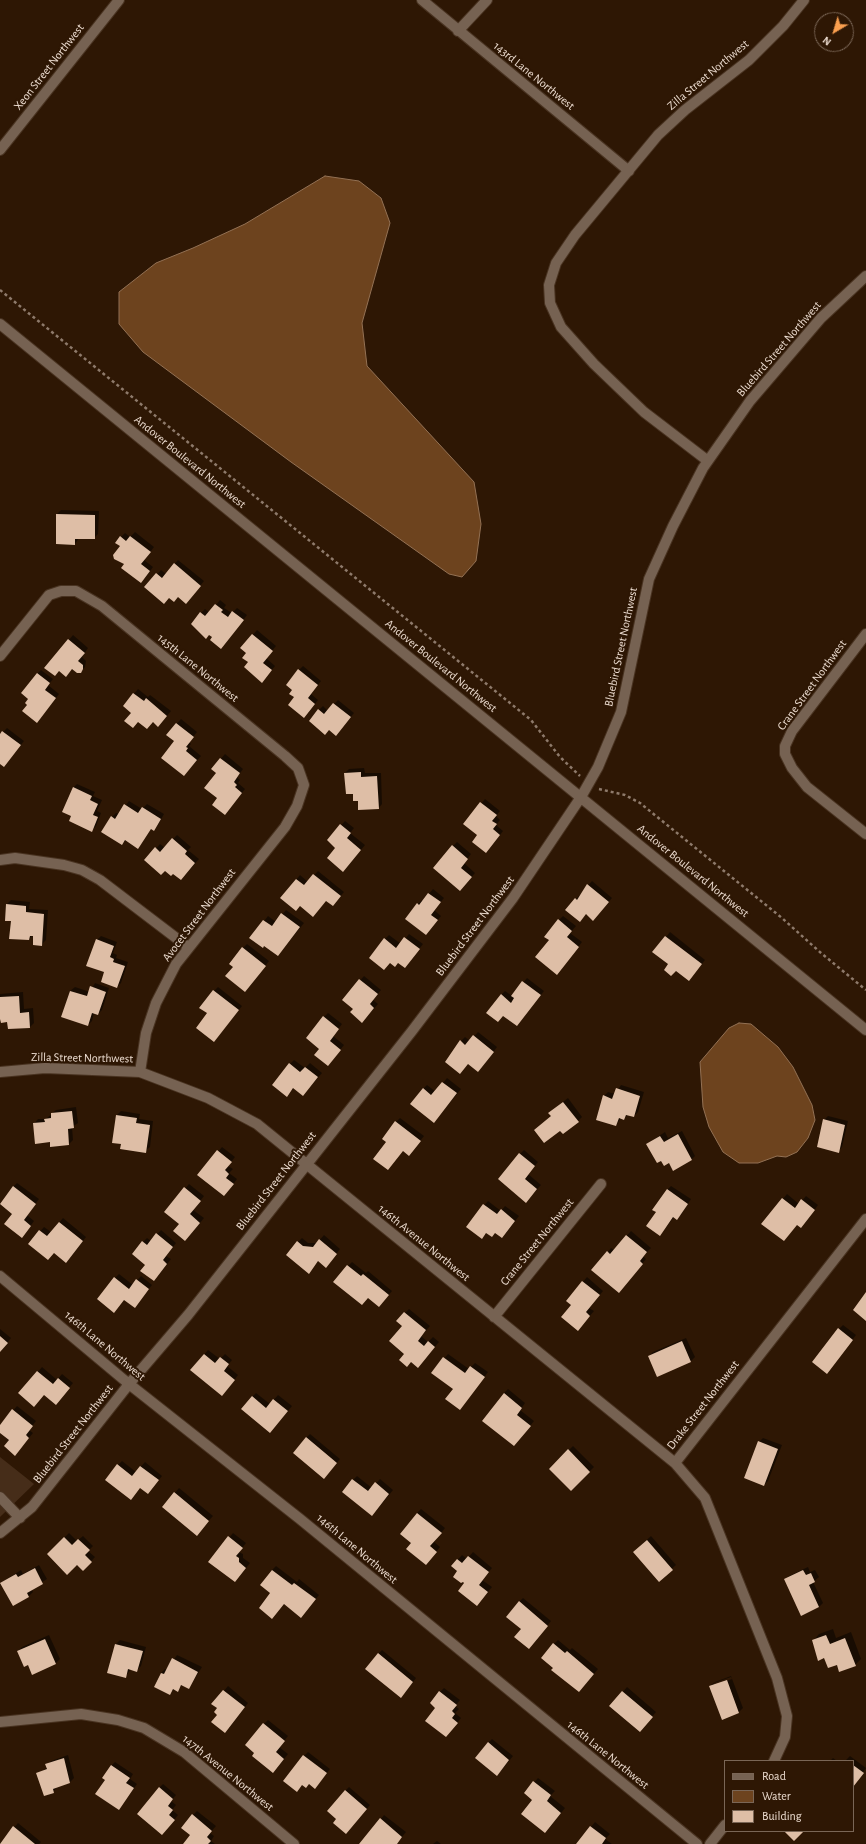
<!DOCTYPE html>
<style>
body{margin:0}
#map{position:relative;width:866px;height:1844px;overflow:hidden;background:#2e1704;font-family:"Alegreya Sans",sans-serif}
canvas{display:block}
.legend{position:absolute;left:724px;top:1760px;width:130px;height:72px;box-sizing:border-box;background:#2e1704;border:1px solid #7a6656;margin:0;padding:5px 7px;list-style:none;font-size:12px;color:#edddd1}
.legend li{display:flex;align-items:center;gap:8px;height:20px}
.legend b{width:20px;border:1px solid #7a6656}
.north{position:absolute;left:814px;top:12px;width:40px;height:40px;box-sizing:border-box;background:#2e1704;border:1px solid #7a6656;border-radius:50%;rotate:218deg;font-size:11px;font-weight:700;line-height:16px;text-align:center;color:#edddd1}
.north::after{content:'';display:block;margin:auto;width:14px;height:18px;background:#fa9f4f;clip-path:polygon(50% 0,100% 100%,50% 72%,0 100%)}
</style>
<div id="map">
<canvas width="866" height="1844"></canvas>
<ul class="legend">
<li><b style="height:5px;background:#766252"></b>Road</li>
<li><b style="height:11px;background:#6d431e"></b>Water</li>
<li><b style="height:11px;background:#debea6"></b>Building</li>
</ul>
<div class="north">N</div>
</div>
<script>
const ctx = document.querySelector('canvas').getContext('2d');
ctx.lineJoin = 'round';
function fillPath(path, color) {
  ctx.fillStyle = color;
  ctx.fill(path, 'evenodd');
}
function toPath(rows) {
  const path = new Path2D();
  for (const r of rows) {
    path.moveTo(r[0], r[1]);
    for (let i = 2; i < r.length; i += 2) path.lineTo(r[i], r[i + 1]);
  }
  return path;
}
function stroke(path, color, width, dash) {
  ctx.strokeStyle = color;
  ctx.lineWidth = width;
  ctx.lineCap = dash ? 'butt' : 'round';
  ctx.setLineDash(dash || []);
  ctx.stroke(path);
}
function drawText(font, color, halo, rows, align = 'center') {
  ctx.font = font + ' "Alegreya Sans",sans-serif';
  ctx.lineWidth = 4;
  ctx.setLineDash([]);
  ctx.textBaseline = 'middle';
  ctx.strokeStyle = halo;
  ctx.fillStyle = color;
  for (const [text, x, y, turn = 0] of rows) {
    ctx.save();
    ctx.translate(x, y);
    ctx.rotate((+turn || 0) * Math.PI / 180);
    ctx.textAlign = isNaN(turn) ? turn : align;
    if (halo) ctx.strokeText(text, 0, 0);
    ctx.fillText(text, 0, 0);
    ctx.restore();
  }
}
const green = toPath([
 [0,1457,34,1484,0,1517]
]);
const water = toPath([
 [325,176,359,181,381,198,390,223,362,323,367,366,474,482,481,524,476,561,462,577,449,574,291,462,143,352,119,324,119,292,156,263,193,248,245,224,325,176],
 [739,1023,751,1024,778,1047,793,1067,812,1105,815,1120,808,1138,797,1152,786,1157,777,1156,758,1163,739,1163,723,1152,709,1127,703,1107,700,1062,729,1028,739,1023]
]);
const shadow = toPath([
 [61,510,99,511,98,534,94,538,79,538,75,544,57,514],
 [135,532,154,547,144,560,153,567,145,578,126,563,121,537,125,533,130,537],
 [178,560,204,581,190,598,179,596,174,601,170,597,146,587,161,570,166,574],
 [220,600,226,605,224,608,232,613,237,608,247,615,225,644,214,637,201,613,205,609,210,613],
 [257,630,276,646,266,658,275,666,266,677,249,662,248,653,242,648],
 [73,635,88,648,82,657,86,661,85,667,80,672,73,668,66,676,59,670,46,668],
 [303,666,321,681,311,694,318,700,308,713,295,697,294,690,299,670],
 [41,670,53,679,48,685,59,694,41,717,29,705,37,674],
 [138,689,148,697,150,695,171,711,162,722,153,721,132,713,124,706],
 [338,700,354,713,339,731,319,710,323,706,328,711],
 [181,719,197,732,189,742,191,744,189,746,201,756,184,775,175,741,167,735],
 [7,728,24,741,4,766,0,762,0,733,2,733],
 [225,754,243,769,237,777,240,780,238,783,245,789,228,810,219,798,217,773,212,769],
 [364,768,365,773,381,773,382,804,378,809,359,800,345,773,349,769],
 [77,784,95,792,93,796,102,800,97,811,101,813,96,826,91,831,72,815,73,788],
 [485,799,500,811,496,816,500,820,496,825,503,831,490,848,478,835,465,824],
 [129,801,142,809,147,804,164,814,158,825,154,829,152,828,138,848,126,840,122,844,112,817,116,813,119,814],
 [345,821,354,828,350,833,365,845,347,867,337,848,328,840],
 [177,835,191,847,188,850,199,859,185,875,173,872,146,860,160,844,165,848],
 [457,842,471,854,464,863,475,873,464,886,453,846],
 [318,871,344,892,337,900,327,900,301,905,296,910,281,898,300,875,308,882],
 [592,881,612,898,597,915,586,914,576,899,580,895,582,896,585,892,583,891],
 [433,889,444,898,434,910,441,916,426,934,406,919,418,904,422,900,423,901],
 [11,900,30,902,29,909,48,910,46,940,41,945,34,934,29,939,12,921,7,904],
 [286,910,304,923,278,955,265,945,251,938,268,916,276,922],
 [563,916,576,926,570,933,582,942,561,969,550,940,559,920],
 [670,932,705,960,689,980,654,952],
 [409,934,423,944,409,962,399,962,385,939,389,935,401,944],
 [101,936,117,942,113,953,117,955,116,958,128,962,121,983,117,987,106,972,97,940],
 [247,944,269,961,249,987,234,966,243,948],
 [364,976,381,990,373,1000,378,1004,362,1022,354,1008,344,999],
 [527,978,544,991,517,1025,501,995,505,991,512,996],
 [95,983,109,988,102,1010,98,1014,94,1013,92,1021,88,1025,62,1016,70,991,75,987,90,992],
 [218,987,242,1006,214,1041,208,1013,214,991],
 [23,992,24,1009,33,1008,34,1023,30,1027,0,1018,0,994],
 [328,1013,342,1024,333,1036,344,1045,332,1060,320,1049,324,1017],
 [478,1032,497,1047,482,1067,461,1041,465,1037,470,1041],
 [294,1060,305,1068,310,1063,322,1073,303,1095,294,1087,291,1091,290,1064],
 [447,1078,461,1089,438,1117,423,1089,427,1085,436,1092],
 [621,1085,644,1092,638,1112,634,1116,628,1114,624,1119,621,1118,616,1125,604,1096,608,1092,615,1094],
 [568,1098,582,1117,578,1121,563,1133,560,1130,535,1130,552,1116,554,1109],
 [76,1107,78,1123,72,1127,73,1140,69,1144,34,1124,38,1119,46,1119,56,1110],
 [121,1111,140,1114,139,1119,153,1121,150,1147,145,1151,122,1143,117,1115],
 [828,1116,848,1121,842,1147,838,1151,824,1120],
 [400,1118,424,1136,411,1152,403,1150,388,1169,387,1142,396,1122],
 [682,1131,695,1156,691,1160,669,1162,647,1144,665,1132,668,1138],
 [222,1147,235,1157,228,1166,233,1169,229,1173,237,1179,228,1191,198,1175],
 [524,1150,538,1162,528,1174,541,1185,526,1201,520,1154],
 [17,1183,39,1199,27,1215,34,1221,26,1232,14,1214,13,1187],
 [189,1184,204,1196,193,1210,204,1218,189,1236,180,1223,165,1212],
 [671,1186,691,1199,681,1215,674,1217,660,1235,657,1212,667,1190],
 [787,1194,799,1204,806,1196,818,1205,805,1223,797,1224,784,1240,763,1223],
 [488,1201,501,1211,505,1206,519,1216,506,1233,487,1232,482,1238,467,1226],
 [63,1218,86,1237,70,1258,30,1243,44,1227,51,1232],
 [161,1230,176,1243,166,1256,171,1259,158,1276,147,1264,143,1242,147,1238,151,1241],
 [631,1231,651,1248,643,1256,646,1259,623,1287,608,1252,611,1248,614,1250],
 [324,1235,340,1249,330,1262,319,1260,312,1268,298,1242,302,1238,308,1243,317,1243],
 [352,1262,366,1273,368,1271,392,1291,379,1306,368,1297,348,1266],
 [119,1274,133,1285,141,1276,152,1285,137,1303,125,1299,115,1278],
 [587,1277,603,1291,589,1308,594,1311,582,1325,572,1305,567,1301],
 [409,1309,430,1326,421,1336,428,1342,433,1337,439,1342,422,1362,403,1326,405,1313],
 [843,1325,856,1335,831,1368,839,1329],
 [0,1329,11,1338,0,1352],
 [686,1338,695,1357,691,1361,649,1356,653,1352],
 [208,1350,220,1359,225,1354,232,1360,227,1366,238,1375,226,1391,191,1370],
 [448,1354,469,1369,475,1363,488,1372,463,1405,454,1388,433,1372],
 [42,1367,57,1380,62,1374,73,1383,60,1399,44,1394,20,1393],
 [508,1389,525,1403,520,1410,534,1421,518,1441,504,1393],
 [256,1393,270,1404,278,1395,292,1406,274,1428,252,1397],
 [17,1406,36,1421,29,1430,33,1433,19,1450,0,1432,0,1426],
 [310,1434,340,1459,328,1474,306,1438],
 [763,1438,782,1445,768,1481,764,1485,759,1442],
 [573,1446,594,1467,571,1490,550,1469],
 [122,1461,136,1472,145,1462,162,1476,148,1493,118,1465],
 [357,1476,372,1488,380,1479,393,1490,376,1511,353,1480],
 [179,1488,213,1516,200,1530,163,1507],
 [421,1509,445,1528,434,1542,440,1547,430,1560,412,1543,417,1513],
 [69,1533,77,1541,83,1536,93,1546,88,1551,95,1557,83,1570,77,1564,48,1554],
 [233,1533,246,1543,239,1552,243,1554,243,1558,250,1563,239,1577,210,1561],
 [651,1536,676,1565,659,1580,638,1548],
 [473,1552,492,1568,482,1580,492,1587,481,1600,463,1580,458,1571,452,1566,462,1555,467,1559],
 [39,1565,47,1579,31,1589,33,1592,29,1596,13,1604,1,1583,21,1570,23,1574],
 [276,1566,297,1582,299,1579,319,1595,301,1617,284,1604,272,1618,272,1570],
 [808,1567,810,1572,815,1570,819,1577,813,1582,823,1603,819,1607,785,1580,789,1576],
 [523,1598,551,1621,533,1644,522,1629,519,1602],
 [833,1629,836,1638,851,1632,861,1659,855,1665,825,1657,813,1641,819,1634],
 [49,1635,60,1659,56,1663,33,1674,28,1664,18,1651,22,1647],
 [120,1640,146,1647,141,1666,137,1670,131,1669,125,1677,116,1644],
 [558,1640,570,1650,572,1648,598,1669,583,1687,554,1667,554,1644],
 [382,1650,416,1678,405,1693,378,1654],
 [177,1655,202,1667,189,1688,183,1684,177,1690,174,1689,170,1694,161,1673,165,1669,167,1670],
 [731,1676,743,1708,739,1712,722,1718,710,1686,715,1682],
 [731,1677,732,1679,714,1685,714,1683],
 [228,1686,248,1703,229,1728,219,1715,218,1708,213,1704],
 [627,1687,656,1712,644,1726,611,1706],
 [444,1688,460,1700,455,1706,459,1709,455,1713,461,1718,450,1732,437,1708,440,1692],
 [268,1720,288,1736,279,1747,288,1754,277,1768,255,1753,264,1724],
 [492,1739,513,1756,501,1771,488,1743],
 [308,1752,330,1769,319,1783,304,1756],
 [68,1755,74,1778,70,1782,57,1787,53,1792,38,1774,48,1767,47,1765,51,1761],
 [850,1756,866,1768,853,1787,853,1761,845,1761],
 [833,1758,837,1761,830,1761],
 [115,1762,133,1774,130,1779,137,1784,119,1809,106,1780,111,1766],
 [538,1778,555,1791,550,1796,565,1808,549,1828,533,1800,525,1793],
 [163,1784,176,1795,171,1801,176,1805,172,1810,178,1815,166,1830,159,1788],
 [349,1787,370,1805,350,1828,338,1819,345,1791],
 [197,1811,216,1826,210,1833,214,1836,211,1841,215,1844,184,1844,191,1835,193,1815],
 [384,1815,406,1832,396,1844,362,1844],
 [595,1822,610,1834,605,1839,612,1844,577,1844],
 [18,1823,41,1842,39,1844,0,1844],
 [437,1841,441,1844,433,1844]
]);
const building = toPath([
 [56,514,95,515,95,539,75,539,75,545,56,544],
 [120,536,126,541,130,536,151,552,141,564,150,571,141,583,121,568,124,564,114,559,113,555,120,546,115,543],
 [174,563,201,586,186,604,178,597,174,602,169,598,164,604,144,587,156,573,162,578],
 [215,604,223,610,221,612,228,617,232,611,244,620,221,649,210,640,212,637,209,635,206,639,191,624,200,612,205,616],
 [252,634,273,651,263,663,272,670,262,683,244,667,248,662,242,658,246,653,240,648],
 [68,639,85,653,78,661,83,665,83,669,81,673,77,673,72,669,66,677,59,671,55,676,44,668],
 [298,669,318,685,308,698,315,704,304,718,288,705,294,697,289,694,292,690,286,685],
 [37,673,50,683,45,690,56,698,37,723,22,711,27,705,25,703,28,699,21,693],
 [133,693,144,701,146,698,167,716,158,727,153,722,147,729,138,722,133,728,124,721,131,713,123,706],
 [333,703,351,717,336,736,329,730,325,735,309,721,318,709,324,714],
 [176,723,194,737,186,747,188,748,186,751,197,760,184,776,161,758,174,741,166,735],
 [2,731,21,745,4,767,0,764,0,734],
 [220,758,240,773,234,782,237,785,235,787,242,793,225,815,212,805,217,798,204,788,216,773,211,769],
 [361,772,361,777,377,776,379,809,358,810,358,801,353,801,353,794,346,794,344,773],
 [73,787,92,796,90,800,98,804,93,815,98,817,92,832,69,821,71,816,62,812],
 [480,802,497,815,492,821,497,824,493,829,500,835,486,853,472,842,477,835,463,824],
 [124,804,138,813,142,807,161,819,154,831,151,829,138,849,125,840,122,845,101,832,111,816,115,819],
 [340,824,351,833,347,838,361,850,343,872,327,858,335,848,327,840],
 [172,838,187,851,185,854,195,863,181,880,173,874,171,876,165,871,161,875,144,860,155,847,160,852],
 [452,845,468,859,461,868,472,877,460,891,433,868],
 [313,874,341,896,333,906,326,901,313,917,300,906,296,911,280,898,296,879,304,885],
 [587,884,609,902,593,921,586,914,580,922,565,910,575,898,577,900],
 [428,893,441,902,431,915,438,920,426,935,405,919,417,903,419,905],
 [6,904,26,906,26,912,44,914,42,946,33,945,33,936,30,936,29,940,9,939,11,921,5,921],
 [281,913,300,927,278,956,264,946,263,948,249,938,263,920,272,926],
 [558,919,572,931,567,937,579,947,557,975,535,957,549,940,544,937],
 [665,936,702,964,689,981,676,971,671,976,664,970,668,964,652,952],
 [404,937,420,949,405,968,398,963,395,967,390,963,384,970,369,958,384,938,396,948],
 [96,939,114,946,110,957,114,959,113,962,125,966,117,988,101,982,104,972,86,966],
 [242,947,266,966,245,992,225,976,233,967,229,964],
 [359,979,378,994,370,1004,374,1008,362,1023,350,1012,353,1009,342,1000],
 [522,981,541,995,517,1026,503,1016,498,1022,486,1013,501,994,511,1003,514,998,511,996],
 [90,986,106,992,98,1015,92,1013,88,1026,61,1017,70,991,87,996],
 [213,990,239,1010,214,1042,196,1028,207,1013,199,1008],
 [19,996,20,1013,29,1012,30,1028,8,1029,7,1022,1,1023,0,1019,0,997],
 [323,1016,339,1029,330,1041,341,1050,328,1066,314,1055,319,1049,306,1038],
 [473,1035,494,1052,478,1072,468,1064,460,1074,445,1062,460,1040,465,1045],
 [289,1063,300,1072,305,1067,318,1077,303,1096,293,1088,287,1097,272,1085],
 [442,1082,457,1093,434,1123,410,1104,423,1088,431,1095],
 [616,1088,640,1096,634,1117,626,1115,624,1120,619,1118,616,1126,596,1120,603,1095,612,1099],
 [563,1102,579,1122,563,1134,560,1131,544,1143,534,1130,551,1116,548,1113],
 [72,1111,74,1128,68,1129,69,1145,50,1147,50,1142,35,1144,33,1123,45,1122,44,1119,51,1118,51,1113],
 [116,1115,137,1118,136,1123,150,1125,146,1153,120,1149,121,1144,112,1143],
 [823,1119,845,1125,839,1153,817,1147],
 [395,1121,421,1141,409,1156,403,1151,388,1170,373,1159,386,1142,382,1139],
 [678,1134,692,1160,673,1171,669,1163,664,1166,661,1161,657,1163,646,1144,660,1136,664,1142],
 [217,1150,232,1162,225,1170,229,1174,226,1178,234,1184,224,1196,197,1175],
 [519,1153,535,1166,525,1179,537,1189,526,1203,498,1179],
 [13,1186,36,1204,24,1220,31,1226,22,1238,4,1224,12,1214,0,1204],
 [184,1187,201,1201,190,1214,200,1223,185,1241,173,1231,179,1224,164,1212],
 [667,1189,688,1204,677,1220,673,1217,660,1236,646,1226,656,1212,652,1210],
 [782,1198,795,1208,801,1199,815,1210,801,1228,797,1225,784,1241,761,1224],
 [483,1204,497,1214,501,1209,515,1221,502,1238,495,1233,492,1237,486,1233,482,1239,466,1227],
 [59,1222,83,1241,66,1263,54,1253,48,1260,28,1244,39,1230,47,1236],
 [156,1233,173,1247,163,1260,167,1264,154,1281,140,1271,145,1265,132,1254,142,1241,147,1245],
 [626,1235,647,1252,640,1261,643,1264,619,1293,591,1270,607,1251,610,1254],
 [319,1239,337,1254,326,1268,318,1261,309,1274,286,1255,297,1241,303,1246,313,1247],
 [347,1265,361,1276,363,1274,389,1295,379,1307,368,1298,362,1305,333,1282],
 [114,1277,129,1289,136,1279,149,1289,135,1308,124,1300,114,1313,97,1299],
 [582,1281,600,1295,586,1312,590,1316,578,1331,561,1317,571,1305,566,1301],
 [866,1292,866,1321,853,1310],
 [404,1312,426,1330,418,1341,424,1346,428,1341,435,1347,418,1368,411,1362,407,1367,399,1360,404,1354,389,1341,402,1326,396,1321],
 [838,1328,853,1340,827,1374,812,1362],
 [0,1336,8,1343,0,1352],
 [682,1341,691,1362,657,1377,648,1356],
 [204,1354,215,1363,220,1357,229,1364,224,1371,235,1380,222,1396,190,1370],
 [443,1357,465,1373,470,1366,485,1377,460,1410,445,1399,453,1389,431,1373],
 [37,1371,53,1384,58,1378,70,1388,56,1405,44,1395,34,1407,18,1393],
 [504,1393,522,1408,517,1415,531,1426,514,1446,482,1421],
 [252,1396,266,1408,273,1399,288,1411,270,1433,241,1409],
 [12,1409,33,1426,26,1435,29,1438,15,1456,4,1446,9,1440,0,1433,0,1425],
 [306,1437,337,1463,324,1479,293,1453],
 [758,1441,778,1449,764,1486,744,1478],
 [568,1449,590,1472,571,1491,549,1469],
 [117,1464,132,1476,140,1466,159,1480,148,1494,140,1488,131,1500,105,1480],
 [352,1479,368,1491,375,1482,389,1494,372,1516,342,1492],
 [174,1492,209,1521,197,1536,162,1507],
 [417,1513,442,1533,430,1546,437,1552,426,1565,406,1549,411,1543,400,1534],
 [228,1536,243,1548,236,1556,239,1558,239,1562,246,1568,235,1582,208,1562],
 [64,1537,72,1545,78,1539,90,1550,85,1555,92,1562,83,1571,77,1565,67,1575,47,1554],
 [647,1540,673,1570,659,1582,633,1552],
 [468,1556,489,1572,479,1585,488,1592,477,1606,458,1591,464,1583,463,1582,461,1583,453,1577,457,1571,451,1566,457,1559,462,1563],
 [35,1568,43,1584,27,1593,29,1597,13,1606,0,1583,16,1574,18,1577],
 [272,1570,292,1585,294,1583,316,1599,301,1618,284,1604,272,1619,259,1608,270,1593,260,1585],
 [803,1570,806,1575,811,1573,815,1582,809,1585,819,1607,801,1616,784,1579],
 [519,1601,548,1626,529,1649,514,1637,521,1629,506,1617],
 [826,1635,830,1644,845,1638,856,1666,839,1672,837,1665,828,1668,824,1658,818,1661,812,1640],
 [45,1639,56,1664,32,1675,28,1665,24,1667,17,1651],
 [553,1643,565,1653,567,1651,594,1674,579,1692,551,1670,553,1668,541,1658],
 [115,1644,143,1651,137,1672,128,1669,126,1678,107,1673],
 [378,1653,413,1682,401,1698,365,1669],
 [172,1658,198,1672,189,1689,181,1685,178,1692,173,1689,170,1695,154,1687,161,1673,164,1674],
 [727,1680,739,1713,722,1720,709,1686],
 [223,1690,245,1707,225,1733,211,1722,217,1715,214,1712,217,1708,211,1704],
 [439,1691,457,1705,452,1711,455,1714,452,1718,458,1723,446,1737,425,1721,435,1708,430,1703],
 [622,1691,653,1717,640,1732,609,1706],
 [263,1723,285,1741,276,1752,284,1759,273,1773,252,1756,254,1753,245,1745],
 [488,1742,509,1760,497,1776,475,1758],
 [303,1755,327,1773,315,1789,309,1784,306,1788,302,1785,297,1792,283,1781],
 [64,1758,70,1783,53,1789,54,1793,44,1796,36,1773,47,1769,45,1764],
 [111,1765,130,1778,126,1783,134,1788,119,1810,95,1794,105,1780,102,1778],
 [853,1765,864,1773,853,1787],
 [533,1781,551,1795,547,1801,561,1813,545,1833,521,1814,532,1800,524,1793],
 [159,1787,173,1799,168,1806,173,1810,169,1815,175,1820,162,1835,137,1814],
 [345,1790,367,1809,346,1834,333,1823,336,1819,327,1811],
 [192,1814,212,1831,207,1837,211,1841,208,1844,183,1844,190,1835,181,1828],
 [380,1818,402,1837,397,1844,359,1844],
 [13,1826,35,1844,0,1844],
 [590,1826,606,1838,602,1844,576,1844],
 [784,1831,804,1831,794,1841]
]);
const path = toPath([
 [0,290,531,720,560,757,580,776],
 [599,789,625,795,640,803,782,918,821,953,866,990]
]);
const minor = toPath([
 [422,0,629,171],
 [458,31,487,0],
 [0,150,119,0],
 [0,324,866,1030],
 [708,461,644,412,594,364,561,327,550,303,549,285,556,263,575,235,658,135,685,110,749,60,783,26,804,0],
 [866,634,792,731,785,746,785,754,792,768,807,787,866,834],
 [0,656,49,595,61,591,76,591,102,606,285,756,298,768,304,785,297,806,285,827,176,964,156,1003,146,1033,140,1072],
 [0,860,15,858,64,865,82,870,100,880,188,947],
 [0,1072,45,1068,140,1072,208,1098,257,1124,675,1463,705,1498,777,1678,787,1716,785,1737,774,1761],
 [0,1276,129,1384,300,1519,697,1844],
 [494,1317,601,1184],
 [675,1463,866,1219],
 [0,1497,20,1518],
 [0,1533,32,1507,129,1384,188,1315,412,1031,513,898,581,797,598,767,621,712,649,579,673,526,703,468,750,401,821,318,866,276],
 [0,1722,81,1714,118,1720,144,1728,184,1752,294,1844],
 [710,1844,725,1825]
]);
const streetNames = [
 ["Xeon Street Northwest",49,67,-52],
 ["Zilla Street Northwest",708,75,-40],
 ["143rd Lane Northwest",534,76,39],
 ["Bluebird Street Northwest",779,349,-49],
 ["Andover Boulevard Northwest",190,462,39],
 ["Bluebird Street Northwest",621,647,-78],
 ["Andover Boulevard Northwest",441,666,39],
 ["145th Lane Northwest",198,668,39],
 ["Crane Street Northwest",812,685,-54],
 ["Andover Boulevard Northwest",693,871,39],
 ["Avocet Street Northwest",199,915,-53],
 ["Bluebird Street Northwest",475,926,-53],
 ["Zilla Street Northwest",82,1058,1],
 ["Bluebird Street Northwest",276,1181,-52],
 ["Crane Street Northwest",537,1242,-51],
 ["146th Avenue Northwest",424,1243,39],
 ["146th Lane Northwest",105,1346,40],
 ["Drake Street Northwest",703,1405,-52],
 ["Bluebird Street Northwest",73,1434,-52],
 ["146th Lane Northwest",357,1549,40],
 ["146th Lane Northwest",608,1755,39],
 ["147th Avenue Northwest",228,1773,39]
];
fillPath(green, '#462d19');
fillPath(water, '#6d431e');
stroke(water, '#937154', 1);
fillPath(shadow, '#0007');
fillPath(building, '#debea6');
stroke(minor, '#493321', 12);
stroke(path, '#8e7a6b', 2.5, [3, 3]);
stroke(minor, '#766252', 10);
drawText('12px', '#edddd1', '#2e1704', streetNames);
</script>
